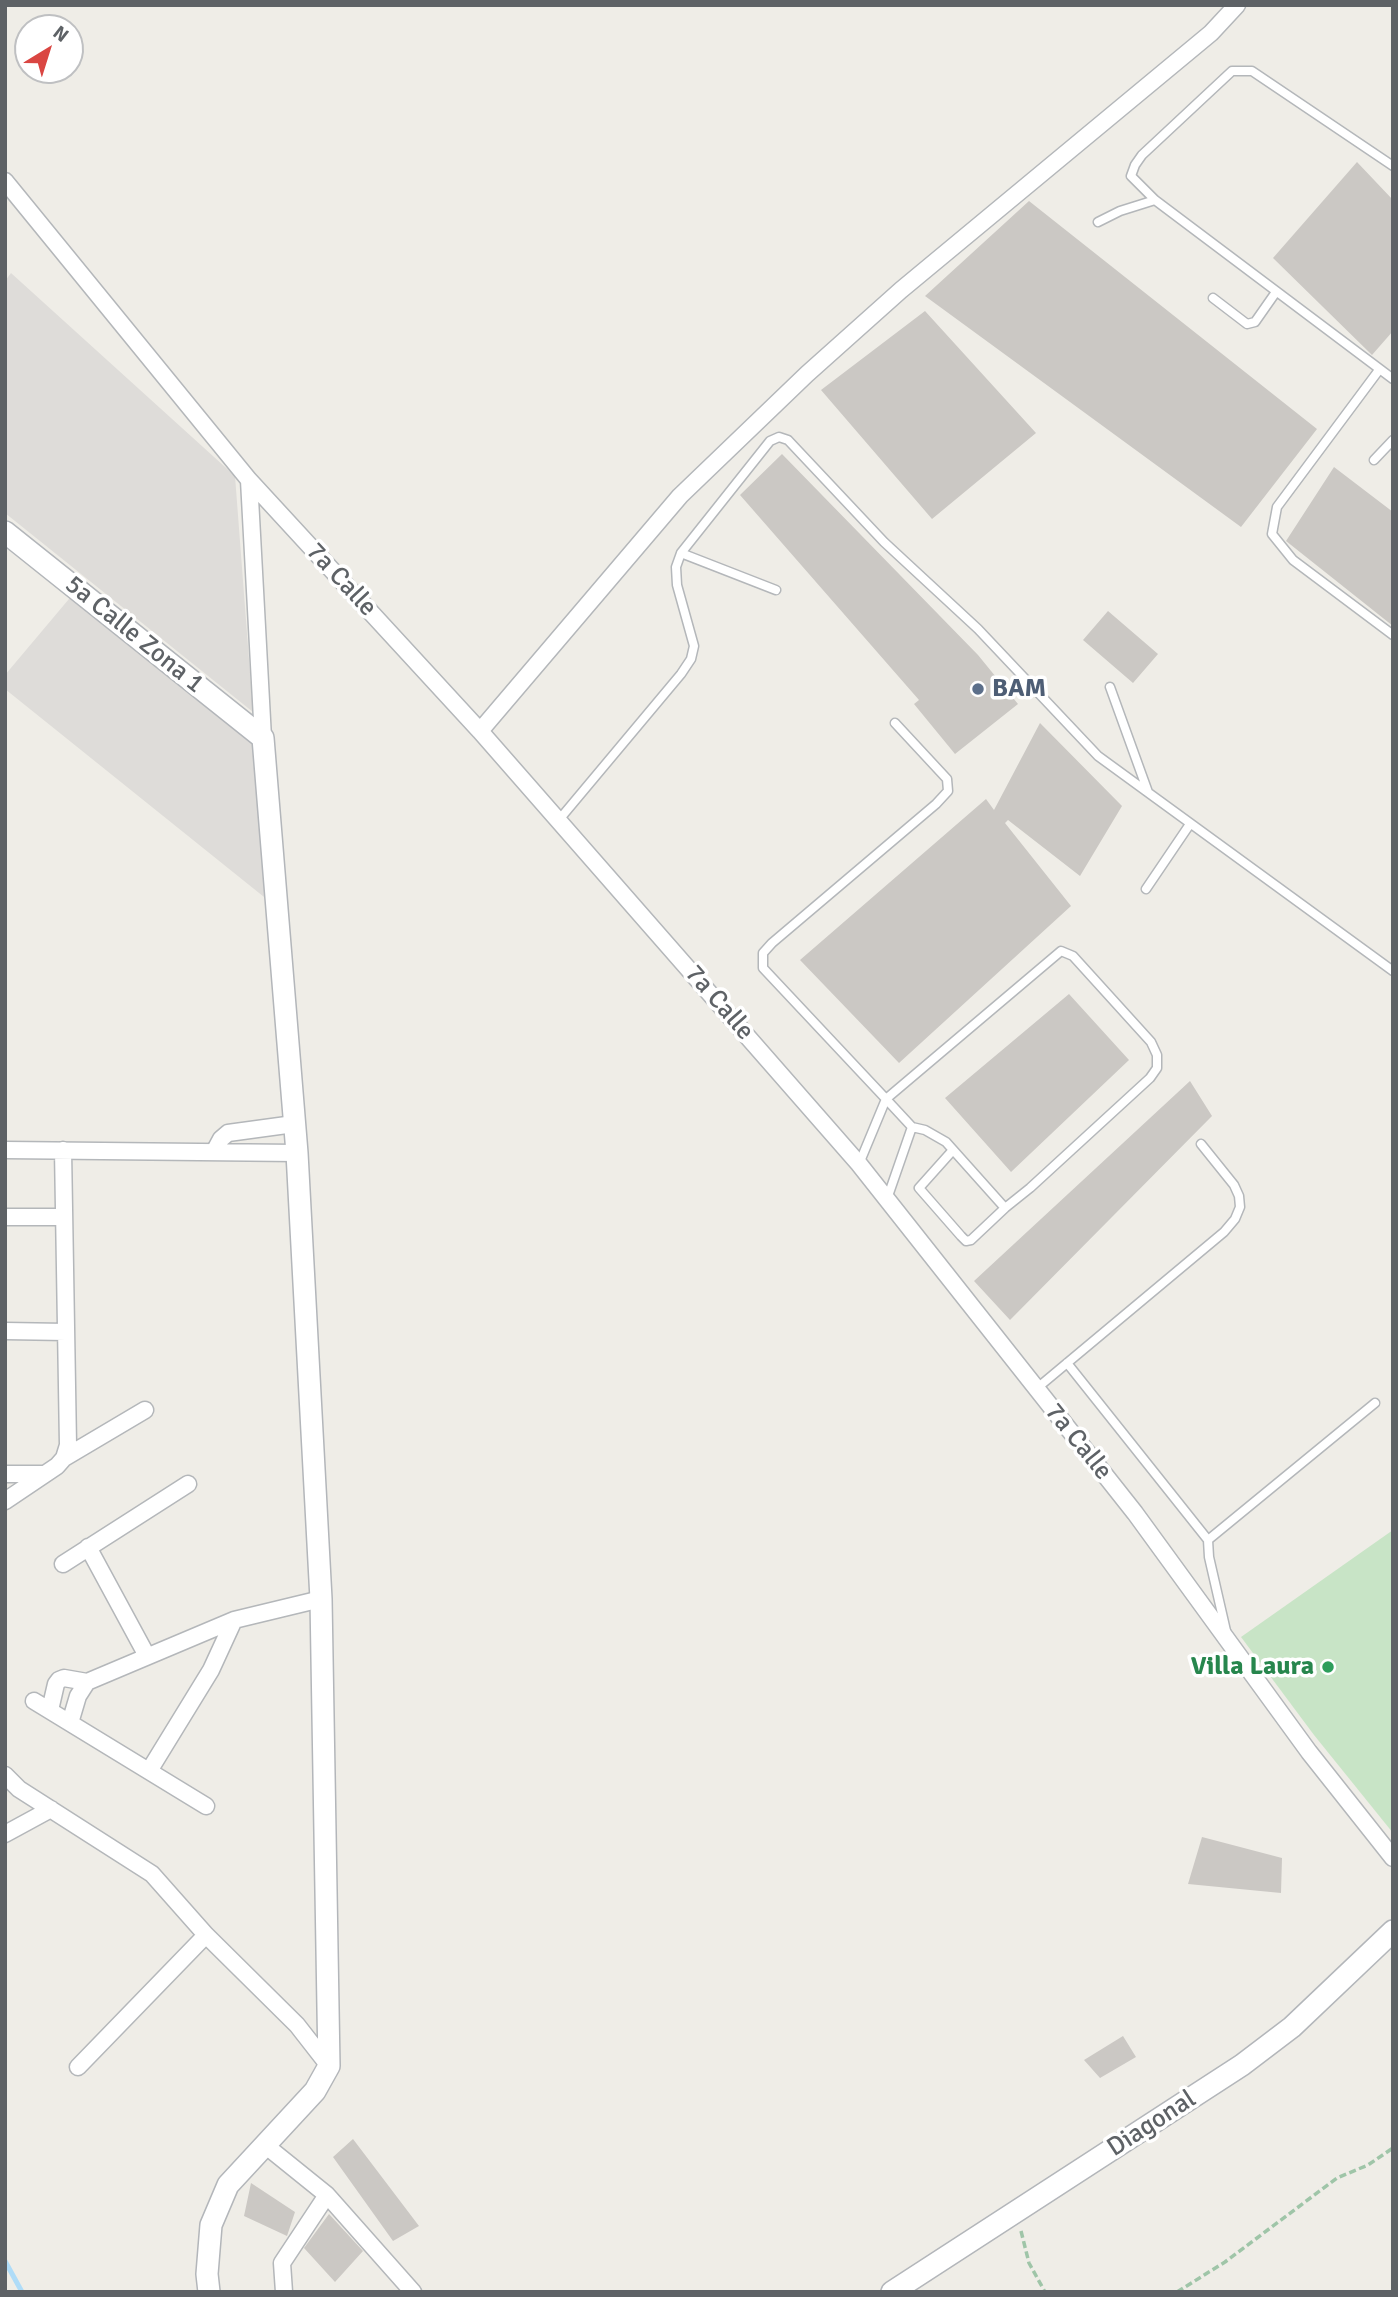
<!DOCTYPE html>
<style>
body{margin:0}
#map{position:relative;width:1398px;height:2297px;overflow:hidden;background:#efede7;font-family:Signika,sans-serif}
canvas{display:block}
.frame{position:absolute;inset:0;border:7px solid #5e6266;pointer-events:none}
.north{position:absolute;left:14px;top:14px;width:70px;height:70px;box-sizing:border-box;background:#fff;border:2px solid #bfc0c2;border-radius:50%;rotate:38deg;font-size:19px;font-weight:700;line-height:28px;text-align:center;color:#5e6266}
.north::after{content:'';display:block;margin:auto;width:24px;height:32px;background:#da4642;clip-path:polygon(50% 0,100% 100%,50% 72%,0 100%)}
</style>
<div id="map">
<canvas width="1398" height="2297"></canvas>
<div class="frame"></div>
<div class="north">N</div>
</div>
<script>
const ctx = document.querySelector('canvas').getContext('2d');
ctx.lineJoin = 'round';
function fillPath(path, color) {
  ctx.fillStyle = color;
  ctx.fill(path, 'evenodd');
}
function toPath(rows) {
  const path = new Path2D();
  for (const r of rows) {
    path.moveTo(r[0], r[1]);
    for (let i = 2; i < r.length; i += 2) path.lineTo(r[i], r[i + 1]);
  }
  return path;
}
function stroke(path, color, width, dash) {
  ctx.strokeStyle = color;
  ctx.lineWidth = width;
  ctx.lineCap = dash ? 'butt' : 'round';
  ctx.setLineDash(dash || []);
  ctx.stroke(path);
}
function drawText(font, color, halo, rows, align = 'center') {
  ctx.font = font + ' Signika,sans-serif';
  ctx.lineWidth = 7;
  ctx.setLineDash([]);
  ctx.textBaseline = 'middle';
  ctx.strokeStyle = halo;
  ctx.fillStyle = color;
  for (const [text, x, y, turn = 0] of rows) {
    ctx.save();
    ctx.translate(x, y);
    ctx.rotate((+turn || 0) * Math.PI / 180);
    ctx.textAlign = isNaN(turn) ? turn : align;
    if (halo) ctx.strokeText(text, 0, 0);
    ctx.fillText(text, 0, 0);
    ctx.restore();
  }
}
const industrial = toPath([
 [11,273,235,476,253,712,5,513,5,281],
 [74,593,257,741,274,905,5,689,5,675]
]);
const green = toPath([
 [1393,1530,1393,1833,1314,1735,1241,1637]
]);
const stream = toPath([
 [5,2261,22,2292]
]);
const building = toPath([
 [1357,162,1393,200,1393,331,1372,355,1273,258],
 [1029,201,1317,429,1241,527,925,296],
 [925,311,1036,433,932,519,821,390],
 [782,454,978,655,1018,704,955,754,914,704,919,700,740,495],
 [1334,467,1393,512,1393,626,1286,541],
 [1108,611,1158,654,1133,683,1083,640],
 [1040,723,1122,806,1080,876,1008,820,1005,823,1071,906,899,1063,800,960,986,799,994,810],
 [1069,994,1129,1060,1011,1172,945,1098],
 [1190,1081,1212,1116,1010,1320,974,1281],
 [1202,1837,1282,1858,1281,1893,1188,1884],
 [1123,2036,1136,2057,1100,2078,1084,2060],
 [353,2139,419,2226,393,2241,333,2157],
 [251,2183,295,2212,287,2236,244,2216],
 [329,2214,363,2251,335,2282,304,2248]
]);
const path = toPath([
 [1021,2231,1029,2263,1045,2292],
 [1177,2292,1225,2262,1337,2178,1368,2165,1393,2148]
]);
const lane = toPath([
 [1393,166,1252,71,1232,71,1142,155,1135,165,1131,176,1155,200,1393,379],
 [1098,222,1120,211,1155,200],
 [1213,298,1247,324,1255,322,1276,292],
 [1379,370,1277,507,1272,534,1293,560,1393,635],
 [1374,460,1393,440],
 [681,553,776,590],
 [1110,687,1148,792],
 [558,821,681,674,691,659,694,646,677,585,676,567,681,553,770,441,779,437,788,440,884,542,978,629,1098,756,1393,971],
 [1146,889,1190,824],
 [953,1150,919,1188,961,1236,966,1241,971,1240,1005,1208],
 [859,1164,886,1099,912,1127,925,1130,946,1142,1005,1208,1030,1188,1150,1078,1157,1068,1157,1055,1151,1042,1073,956,1061,951,886,1099,763,968,763,953,772,943,936,804,948,791,947,779,895,723],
 [887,1199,912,1127],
 [1067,1363,1208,1540,1209,1557,1226,1631],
 [1036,1389,1224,1232,1235,1219,1240,1207,1239,1196,1234,1185,1201,1144],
 [1208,1540,1375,1403]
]);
const street = toPath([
 [5,181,249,480,480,731,859,1164,1135,1513,1309,1752,1393,1858],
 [249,480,263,738],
 [480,731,680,496,807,374,901,290,1211,33,1237,5],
 [5,1150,297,1153],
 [214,1152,221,1139,228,1133,294,1124],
 [5,1217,64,1217],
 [5,1331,66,1332],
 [64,1458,145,1410],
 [5,1474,45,1474],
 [5,1501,57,1466,64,1458,68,1445,63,1150],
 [88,1547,147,1656],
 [63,1564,188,1484],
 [34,1701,206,1806],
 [50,1710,56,1684,59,1680,64,1678,87,1682],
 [70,1723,78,1696,87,1682,234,1620,321,1599],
 [149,1771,211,1670,234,1620],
 [5,1775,19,1789,152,1874,206,1935,297,2025,329,2066],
 [5,1834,51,1809],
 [78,2067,206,1935],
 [265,2145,327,2195],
 [284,2292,282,2263,327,2195,413,2292]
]);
const secondary = toPath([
 [5,532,263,738,297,1153,321,1599,329,2066,315,2091,228,2185,211,2225,207,2274,209,2292],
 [892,2292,1242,2065,1292,2027,1393,1931]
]);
const markers = [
 [978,689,7,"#5c6f8a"],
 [1328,1667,7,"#2e9e5b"]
];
const streetNames = [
 ["7a Calle",341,580,47],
 ["5a Calle Zona 1",134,635,39],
 ["7a Calle",719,1003,49],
 ["7a Calle",1078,1442,51],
 ["Diagonal",1152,2124,-33]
];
const serviceNames = [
 ["BAM",992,689]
];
const leisureNames = [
 ["Villa Laura",1314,1667]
];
fillPath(industrial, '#dedcd9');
fillPath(green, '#c8e4c6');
stroke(stream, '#afdcf8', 5);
fillPath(building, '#cbc8c4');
stroke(lane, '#b4b7ba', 11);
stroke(street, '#b4b7ba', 19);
stroke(secondary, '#b3b6ba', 24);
stroke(path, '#9fc5a8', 3.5, [7, 3.5]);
stroke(lane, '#fff', 8);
stroke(street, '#fff', 16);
stroke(secondary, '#fff', 21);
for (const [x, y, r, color] of markers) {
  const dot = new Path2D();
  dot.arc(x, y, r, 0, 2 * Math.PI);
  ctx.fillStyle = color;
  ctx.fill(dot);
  stroke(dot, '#fff', 2.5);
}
drawText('26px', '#5e6266', '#fff', streetNames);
drawText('bold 26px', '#4e5e75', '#fff', serviceNames, 'left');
drawText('bold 26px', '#27864d', '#fff', leisureNames, 'right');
</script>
